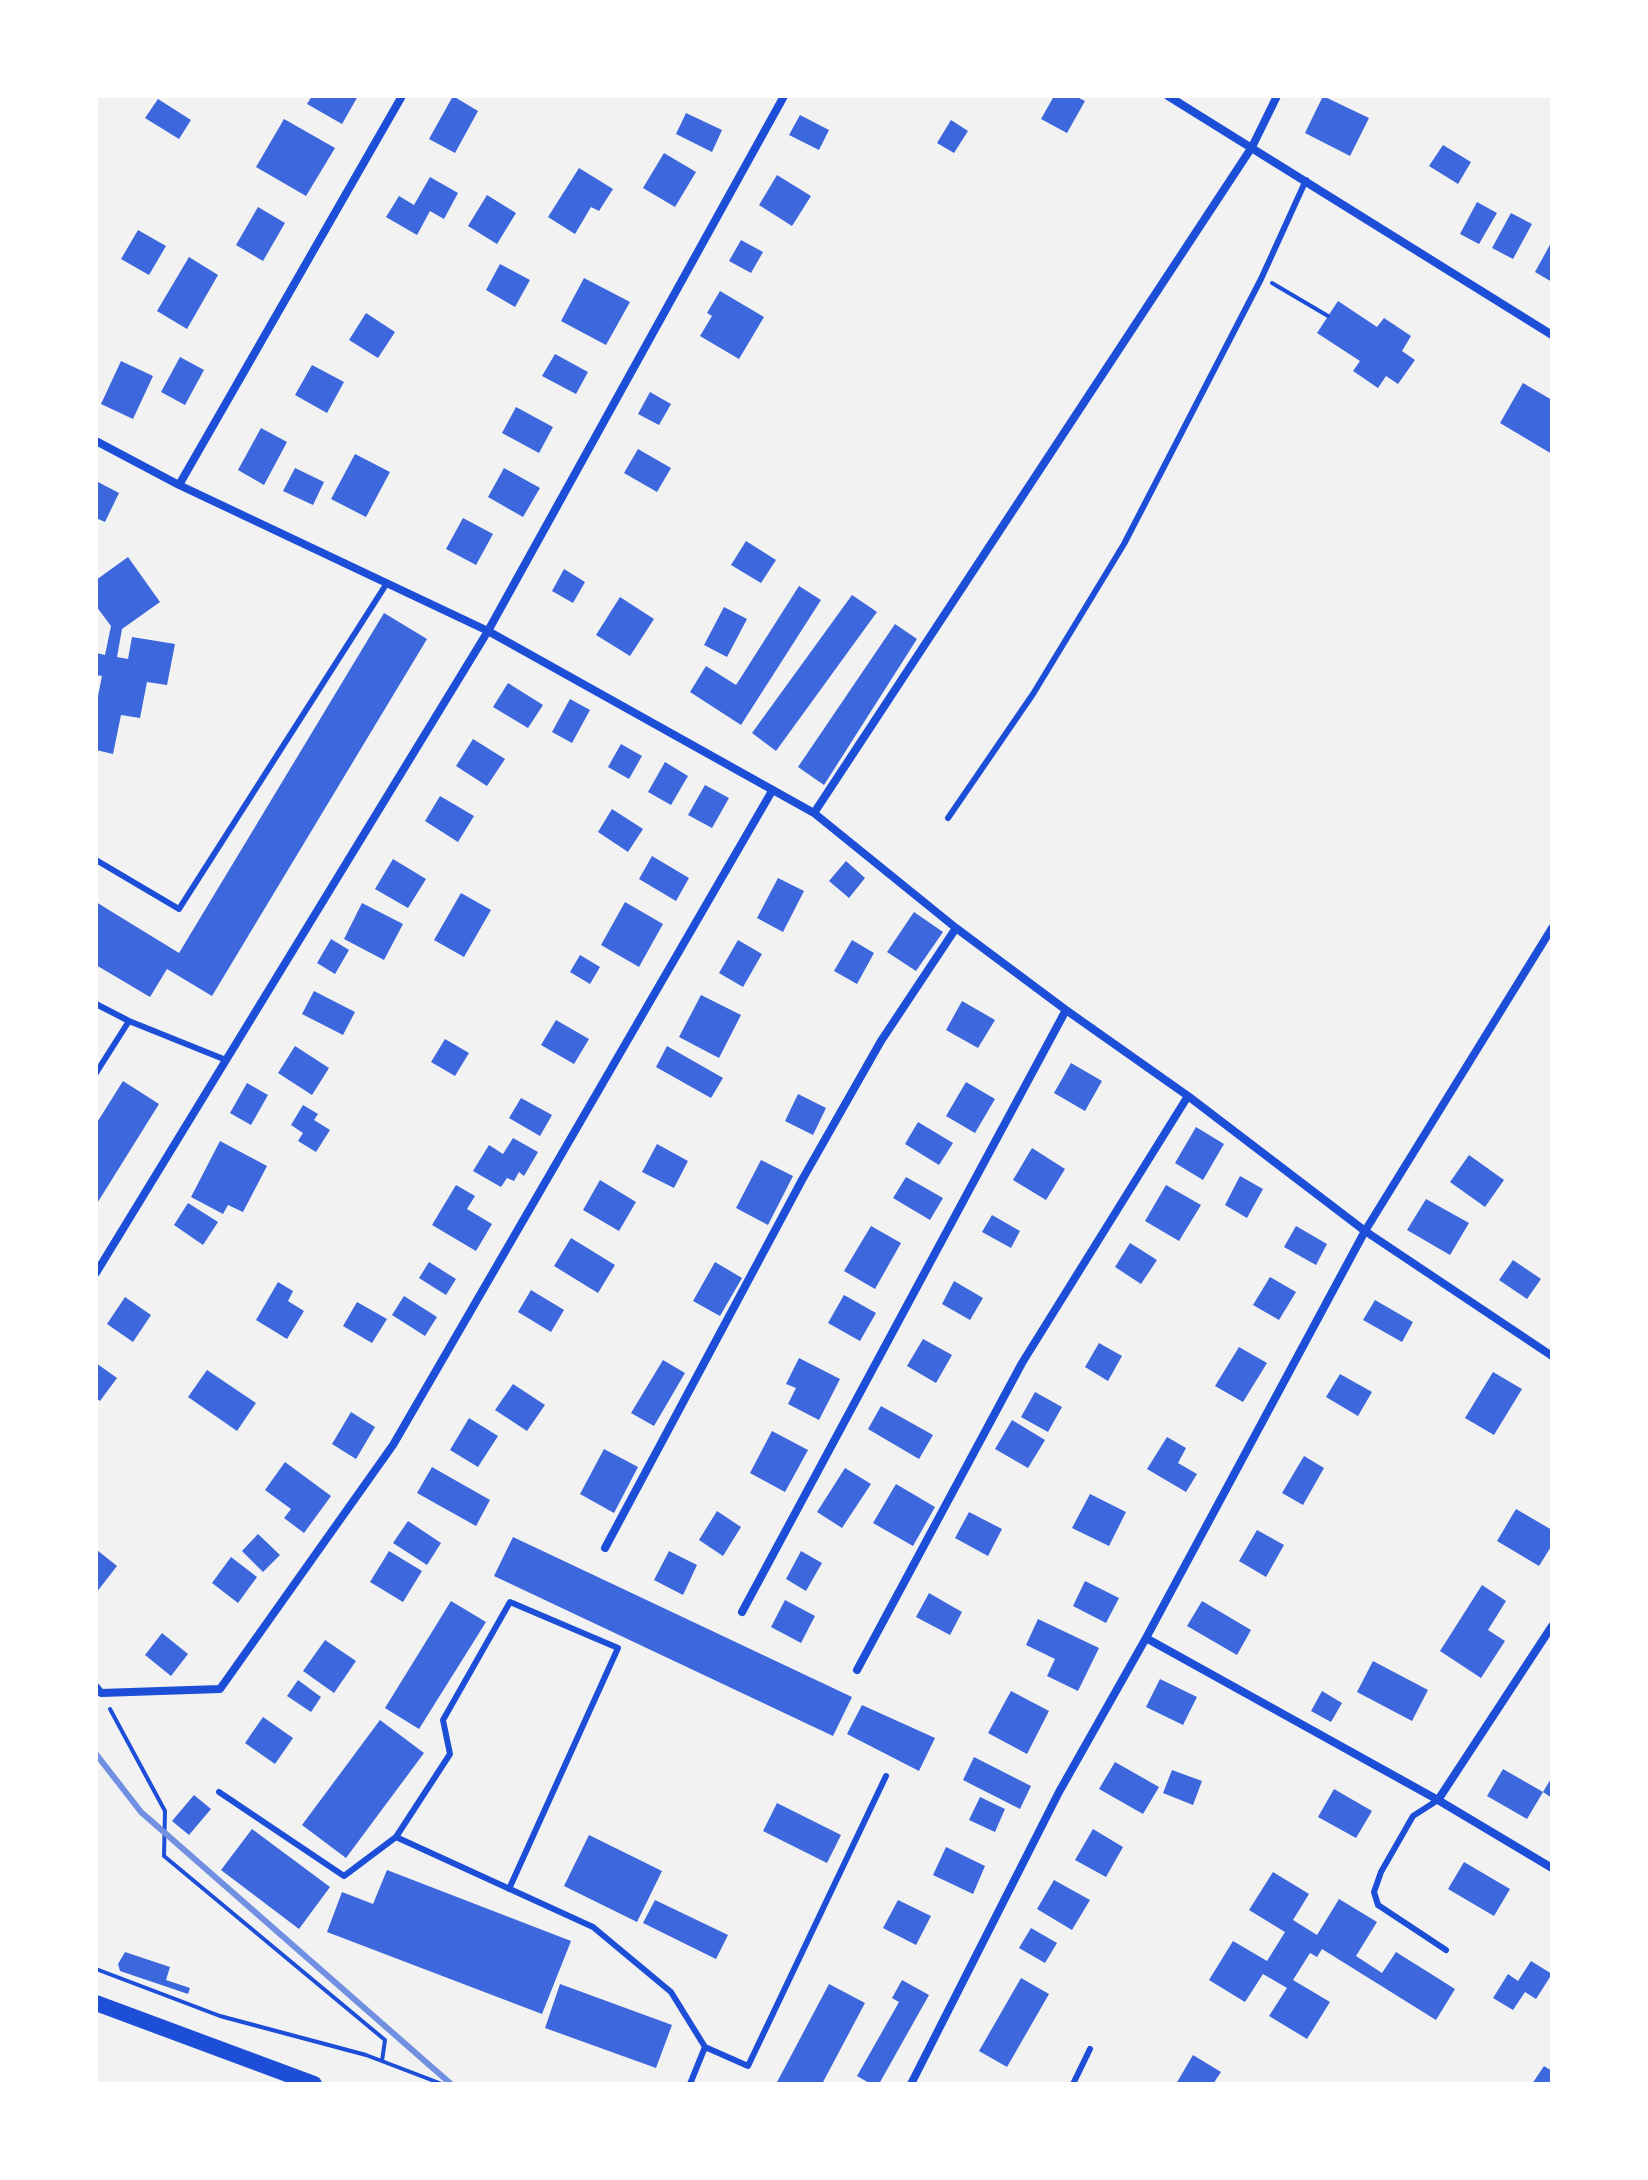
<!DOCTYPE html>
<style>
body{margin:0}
#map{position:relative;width:1648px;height:2180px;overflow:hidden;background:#f2f2f2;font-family:Overpass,sans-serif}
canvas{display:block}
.frame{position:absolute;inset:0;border:98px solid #fff;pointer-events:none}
</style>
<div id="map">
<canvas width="1648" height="2180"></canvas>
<div class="frame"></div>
</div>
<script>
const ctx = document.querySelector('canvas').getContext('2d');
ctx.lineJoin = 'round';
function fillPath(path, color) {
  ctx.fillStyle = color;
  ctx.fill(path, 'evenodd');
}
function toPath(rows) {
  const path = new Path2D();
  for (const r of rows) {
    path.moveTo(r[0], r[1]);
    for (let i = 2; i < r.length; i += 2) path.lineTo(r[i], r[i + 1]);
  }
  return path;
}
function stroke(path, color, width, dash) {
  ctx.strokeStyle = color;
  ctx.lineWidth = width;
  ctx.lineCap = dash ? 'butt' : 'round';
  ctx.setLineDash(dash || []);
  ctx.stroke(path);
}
const building = toPath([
 [312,96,358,96,342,124,307,104],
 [453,96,478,111,455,153,429,139],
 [1054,96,1075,96,1085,101,1067,133,1041,119],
 [1323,96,1369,118,1350,156,1305,133],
 [158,99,191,120,179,139,145,118],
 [686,113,722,130,712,152,676,134],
 [800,115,829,130,819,150,789,135],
 [284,119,335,148,306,196,256,167],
 [951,120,968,131,954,153,937,143],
 [1443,145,1471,162,1458,184,1429,166],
 [664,153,696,172,675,207,643,188],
 [579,168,613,189,599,211,591,207,575,234,548,217],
 [777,175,811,196,792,226,759,205],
 [430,177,458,193,444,219,430,211,417,235,386,217,399,196,414,205],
 [487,195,516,213,497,244,468,226],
 [1477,202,1497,213,1479,244,1460,234],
 [258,207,285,223,263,261,236,245],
 [1511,213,1532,224,1513,259,1492,248],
 [138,230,166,246,149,275,121,259],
 [741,240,763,252,751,273,729,261],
 [1552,241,1552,282,1535,272],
 [189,257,218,275,187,329,157,311],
 [500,264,530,280,515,307,486,290],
 [584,278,630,302,606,345,561,321],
 [720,291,764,317,739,359,700,336,712,316,707,313],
 [1338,301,1377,327,1384,318,1411,336,1402,351,1415,360,1398,384,1386,376,1378,388,1353,371,1360,361,1317,333],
 [366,313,395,332,378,358,349,340],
 [555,354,588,372,576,394,542,376],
 [180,357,204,370,185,405,161,392],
 [121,361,153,376,133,419,101,404],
 [312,365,344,382,327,413,295,395],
 [1523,383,1552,400,1552,454,1500,423],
 [650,392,671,404,659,425,638,414],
 [516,407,553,427,539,453,502,433],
 [261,428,287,442,264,485,238,470],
 [638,449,671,468,657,492,624,473],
 [355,454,390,472,366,517,331,499],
 [295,468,324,482,313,505,283,491],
 [504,468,540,488,523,517,488,497],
 [98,482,119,493,105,522,96,518],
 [463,518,493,534,476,565,446,549],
 [746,541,776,560,761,583,731,565],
 [128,557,160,602,122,629,117,657,128,659,132,637,175,644,167,685,147,682,140,718,121,715,113,754,96,750,96,706,102,676,96,675,96,653,105,655,111,626,96,606,96,580],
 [564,569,585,582,573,603,552,591],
 [799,586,821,600,741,725,690,692,706,666,736,685],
 [852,595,877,612,776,751,752,733],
 [620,597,654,619,630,656,596,635],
 [724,607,747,619,727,657,704,645],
 [384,613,427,639,212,996,167,969,150,997,96,965,96,902,179,953],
 [895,624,917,639,824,785,798,767],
 [508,683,543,705,528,728,493,707],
 [570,699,590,710,572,743,552,732],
 [473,739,505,759,487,786,456,766],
 [621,744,642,756,629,779,608,767],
 [665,762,688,776,671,805,648,792],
 [705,785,729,798,712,828,688,815],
 [440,796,474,816,458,842,425,821],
 [612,809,643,829,628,852,598,832],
 [652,856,689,878,676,901,639,879],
 [393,859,426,879,408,908,375,889],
 [846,861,865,878,849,898,829,881],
 [778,878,804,891,783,932,757,918],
 [461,893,491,910,464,957,434,940],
 [625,902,663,924,639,967,601,945],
 [362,903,403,924,384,960,344,939],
 [914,912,943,932,916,971,887,952],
 [331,939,349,950,335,974,317,963],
 [738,940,762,954,743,987,719,973],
 [852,940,874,953,857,984,834,971],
 [580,955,600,967,590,984,570,972],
 [314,991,355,1012,343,1035,302,1014],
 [701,995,741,1015,719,1058,679,1037],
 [962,1001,995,1020,978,1048,946,1030],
 [556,1020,589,1039,574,1064,541,1045],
 [445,1039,469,1053,455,1076,431,1062],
 [295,1046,329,1068,312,1095,278,1073],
 [667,1046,723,1078,711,1098,656,1067],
 [1071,1063,1102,1081,1085,1111,1054,1093],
 [123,1081,159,1104,96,1205,96,1124],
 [966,1082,995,1099,975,1133,946,1116],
 [247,1083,268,1095,251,1125,230,1113],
 [798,1094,826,1108,813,1135,785,1121],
 [521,1098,552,1115,540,1136,509,1118],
 [303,1105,318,1114,314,1120,330,1130,316,1152,298,1141,303,1133,291,1125],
 [918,1122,953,1143,939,1165,905,1144],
 [1196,1127,1224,1144,1203,1180,1175,1163],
 [513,1138,538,1152,524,1176,519,1172,514,1181,507,1178,501,1187,473,1171,489,1145,503,1154],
 [220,1141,267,1166,243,1212,228,1205,223,1214,191,1197],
 [657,1144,688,1161,674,1188,642,1172],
 [1032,1148,1065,1169,1046,1200,1013,1180],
 [1469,1155,1504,1180,1485,1207,1450,1182],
 [761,1160,793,1176,768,1225,736,1208],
 [1240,1176,1263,1189,1247,1218,1225,1205],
 [906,1177,943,1198,930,1220,893,1198],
 [600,1180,636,1202,619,1231,583,1210],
 [456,1185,475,1196,467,1209,492,1224,476,1251,432,1225],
 [1166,1185,1201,1205,1179,1241,1145,1221],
 [1426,1199,1469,1223,1450,1255,1407,1230],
 [188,1203,218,1222,203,1245,174,1225],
 [992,1215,1020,1231,1011,1248,982,1232],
 [871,1226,901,1243,875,1289,844,1271],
 [1296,1226,1327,1244,1316,1265,1284,1247],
 [571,1238,615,1265,598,1293,554,1266],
 [1130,1243,1157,1260,1141,1284,1115,1267],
 [1513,1260,1541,1279,1527,1299,1499,1280],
 [429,1262,456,1279,446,1295,419,1278],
 [715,1262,742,1278,720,1316,693,1301],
 [1270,1277,1296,1292,1279,1320,1253,1305],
 [954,1281,983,1298,970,1320,942,1304],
 [278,1282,293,1291,288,1301,304,1311,287,1339,256,1320],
 [531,1290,564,1310,551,1332,518,1312],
 [844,1295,876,1313,860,1341,828,1323],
 [404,1296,437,1317,425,1336,392,1315],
 [125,1297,151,1315,133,1342,107,1324],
 [1375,1300,1413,1322,1402,1342,1363,1320],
 [357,1302,387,1319,372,1343,343,1326],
 [923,1339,952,1355,936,1383,907,1366],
 [1099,1343,1122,1356,1108,1381,1085,1367],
 [1239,1347,1267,1363,1243,1402,1215,1386],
 [799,1358,840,1379,819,1420,788,1404,796,1388,786,1384],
 [663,1360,685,1373,654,1426,631,1413],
 [96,1363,117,1378,100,1401,96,1398],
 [207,1370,256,1403,237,1431,188,1397],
 [1493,1372,1522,1389,1494,1435,1465,1418],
 [1340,1374,1372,1392,1358,1416,1326,1397],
 [513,1384,545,1405,527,1431,495,1410],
 [1035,1392,1062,1407,1048,1432,1021,1417],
 [881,1406,933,1435,919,1459,868,1429],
 [351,1412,375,1427,356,1459,332,1444],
 [469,1418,498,1436,478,1467,450,1450],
 [1012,1420,1045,1440,1028,1468,995,1449],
 [772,1431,808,1450,785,1492,750,1473],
 [1167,1437,1186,1448,1178,1463,1197,1474,1186,1492,1147,1469],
 [604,1449,638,1467,614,1513,580,1494],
 [1304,1456,1324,1468,1303,1505,1282,1493],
 [285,1462,331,1496,304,1533,284,1518,291,1509,265,1490],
 [432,1467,490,1500,476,1526,417,1493],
 [845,1468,871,1484,842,1528,817,1512],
 [896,1484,935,1507,913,1546,873,1523],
 [1090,1494,1126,1512,1109,1546,1072,1528],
 [1516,1509,1552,1530,1552,1545,1539,1566,1497,1541],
 [717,1511,741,1527,723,1556,699,1540],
 [969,1512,1002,1529,988,1556,955,1538],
 [408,1521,441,1543,427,1565,393,1543],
 [1257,1530,1284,1545,1266,1577,1239,1561],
 [258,1534,280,1555,263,1572,242,1551],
 [513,1537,852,1697,833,1736,494,1576],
 [97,1550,117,1566,96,1593,96,1552],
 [389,1551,422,1571,403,1602,370,1582],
 [669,1551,697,1565,683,1595,654,1580],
 [801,1551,822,1563,806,1591,786,1579],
 [231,1557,257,1577,238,1603,212,1583],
 [1085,1581,1119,1598,1106,1623,1073,1606],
 [1482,1585,1506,1601,1488,1630,1505,1641,1481,1678,1440,1651],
 [929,1593,962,1612,950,1635,916,1617],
 [785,1600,815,1616,801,1643,771,1627],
 [451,1601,486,1622,419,1729,385,1708],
 [1202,1601,1251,1630,1237,1655,1187,1626],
 [1038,1619,1099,1648,1078,1691,1047,1676,1055,1659,1026,1645],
 [162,1633,188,1654,171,1676,145,1655],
 [325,1640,356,1661,334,1693,303,1671],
 [1373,1661,1428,1690,1412,1721,1357,1692],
 [1160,1679,1197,1697,1183,1725,1146,1707],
 [298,1680,321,1697,311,1712,287,1696],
 [1011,1691,1049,1711,1027,1754,988,1733],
 [1322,1691,1342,1703,1331,1722,1311,1711],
 [862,1705,935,1738,919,1771,847,1734],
 [263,1717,293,1738,275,1764,245,1743],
 [380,1720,424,1753,346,1858,302,1825],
 [974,1757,1031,1786,1020,1809,963,1780],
 [1115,1762,1159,1787,1143,1814,1099,1789],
 [1503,1769,1543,1792,1552,1777,1552,1798,1543,1792,1527,1819,1487,1796],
 [1172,1770,1202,1781,1193,1805,1163,1793],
 [1334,1789,1372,1811,1356,1838,1318,1817],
 [194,1795,211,1809,189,1835,172,1821],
 [980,1797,1005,1809,995,1832,969,1820],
 [777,1803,841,1835,827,1863,763,1831],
 [252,1829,330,1887,299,1929,221,1870],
 [1093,1829,1123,1847,1106,1877,1075,1860],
 [589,1835,662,1871,637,1922,564,1886],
 [946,1847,985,1866,973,1894,933,1875],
 [1464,1862,1510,1889,1494,1916,1448,1889],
 [387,1870,571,1941,542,2014,327,1932,342,1892,373,1904],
 [1273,1872,1309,1894,1293,1920,1317,1935,1339,1899,1377,1922,1356,1956,1382,1973,1396,1952,1455,1989,1436,2020,1322,1949,1317,1957,1310,1953,1293,1980,1330,2002,1307,2039,1269,2016,1287,1988,1263,1974,1245,2002,1209,1980,1233,1941,1267,1961,1285,1932,1249,1910],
 [1054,1880,1090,1900,1072,1930,1037,1909],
 [655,1900,728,1935,716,1959,643,1923],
 [898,1900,931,1916,916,1945,883,1928],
 [1031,1928,1057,1943,1045,1963,1019,1948],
 [125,1952,170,1967,166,1980,190,1988,188,1994,120,1971,118,1964],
 [1531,1961,1552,1974,1536,1999,1525,1992,1513,2010,1493,1998,1508,1974,1518,1981],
 [1021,1978,1049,1994,1007,2067,979,2051],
 [902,1980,929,1995,879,2084,871,2084,857,2076,899,2002,892,1998],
 [560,1984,672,2025,656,2068,545,2028],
 [829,1984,865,2003,822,2084,776,2084],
 [1193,2055,1221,2072,1213,2084,1176,2084],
 [1544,2066,1552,2071,1552,2084,1532,2084]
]);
const path = toPath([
 [1272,283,1328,316],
 [110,1709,165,1811,164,1856,385,2040,382,2061],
 [96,1969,220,2016,366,2055,442,2084]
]);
const service = toPath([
 [948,818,1033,694,1124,544,1261,279,1306,180],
 [96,860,179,909,387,583],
 [96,1004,129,1021,96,1073],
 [129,1021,226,1060],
 [219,1792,344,1876,396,1837,593,1927,671,1992,705,2047,690,2084],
 [1438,1800,1413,1816,1381,1872,1374,1892,1378,1905,1446,1950],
 [396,1837,450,1754,443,1720,510,1602,618,1648,509,1889],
 [705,2047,748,2066,886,1776],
 [1073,2084,1090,2049]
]);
const minor = toPath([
 [1168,96,1552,335],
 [96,441,179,485,488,631,814,813,956,928,1066,1010,1188,1096,1365,1231,1552,1356],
 [179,485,402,96],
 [814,813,1252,147,1277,96],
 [96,1273,488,631,784,96],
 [605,1548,802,1180,881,1041,956,928],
 [742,1612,1066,1010],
 [1146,1638,1438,1800,1552,1868],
 [857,1670,1022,1363,1188,1096],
 [96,1687,101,1693,220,1689,393,1445,772,791],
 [1438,1800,1552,1626],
 [911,2084,1059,1792,1146,1638,1365,1231,1552,928]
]);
const secondary = toPath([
 [96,2003,314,2084]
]);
const rail = toPath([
 [96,1754,141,1812,451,2084]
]);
fillPath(building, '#3d67dc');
stroke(path, '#1d4ed8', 4);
stroke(service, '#1d4ed8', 6);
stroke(minor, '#1d4ed8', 8);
stroke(secondary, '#1d4ed8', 16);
stroke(rail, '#7290e2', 6);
</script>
